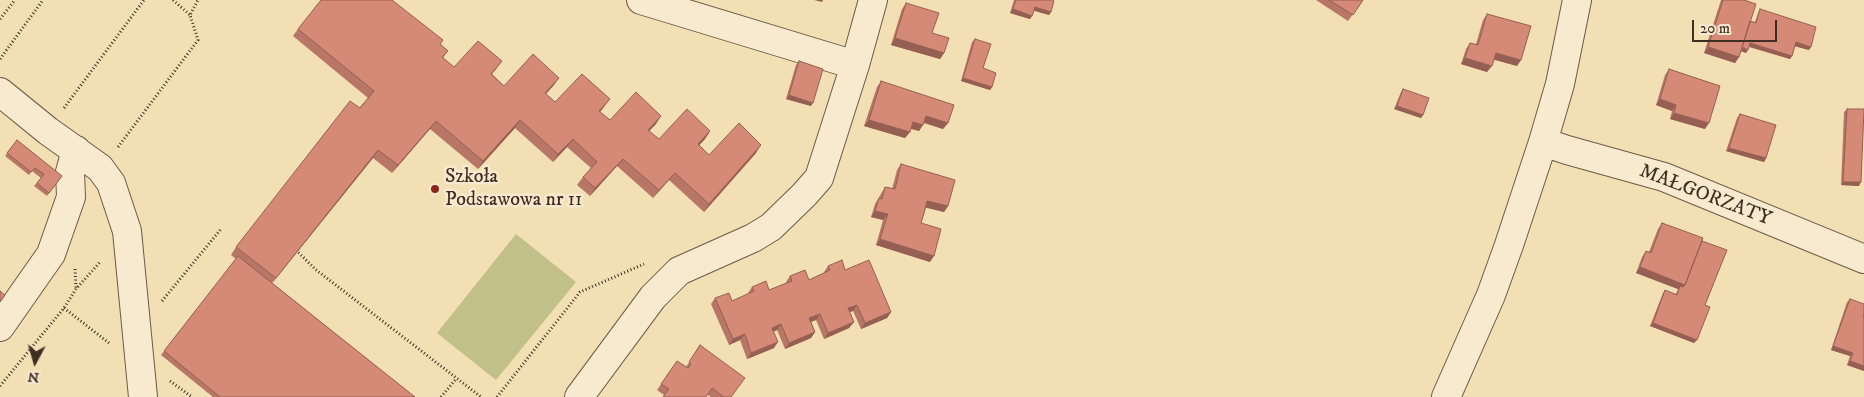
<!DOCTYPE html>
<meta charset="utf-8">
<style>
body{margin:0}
#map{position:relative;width:1864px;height:397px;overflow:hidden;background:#f3dfb4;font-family:"IM FELL DW Pica",serif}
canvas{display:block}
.north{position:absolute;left:10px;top:337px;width:50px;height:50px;-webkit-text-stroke:4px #f7eace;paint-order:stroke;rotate:186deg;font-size:14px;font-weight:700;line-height:20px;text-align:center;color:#402d23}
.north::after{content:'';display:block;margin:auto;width:18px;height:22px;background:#402d23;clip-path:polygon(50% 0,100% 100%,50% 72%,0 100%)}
.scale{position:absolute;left:1692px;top:20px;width:85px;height:22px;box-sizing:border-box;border:2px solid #402d23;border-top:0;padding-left:6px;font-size:15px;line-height:18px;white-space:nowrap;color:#402d23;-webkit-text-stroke:4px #f7eace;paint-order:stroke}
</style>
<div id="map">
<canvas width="1864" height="397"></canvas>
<div class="north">N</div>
<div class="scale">20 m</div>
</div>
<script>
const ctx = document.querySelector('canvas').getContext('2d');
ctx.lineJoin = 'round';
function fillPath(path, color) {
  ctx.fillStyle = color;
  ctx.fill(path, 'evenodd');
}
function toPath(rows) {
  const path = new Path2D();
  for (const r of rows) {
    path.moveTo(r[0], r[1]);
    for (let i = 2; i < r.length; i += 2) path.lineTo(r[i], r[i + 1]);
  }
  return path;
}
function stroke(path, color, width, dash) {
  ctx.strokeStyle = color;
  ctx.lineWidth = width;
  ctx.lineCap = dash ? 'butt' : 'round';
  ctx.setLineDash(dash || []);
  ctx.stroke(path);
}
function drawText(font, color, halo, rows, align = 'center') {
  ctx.font = font + ' "IM FELL DW Pica",serif';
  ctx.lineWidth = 5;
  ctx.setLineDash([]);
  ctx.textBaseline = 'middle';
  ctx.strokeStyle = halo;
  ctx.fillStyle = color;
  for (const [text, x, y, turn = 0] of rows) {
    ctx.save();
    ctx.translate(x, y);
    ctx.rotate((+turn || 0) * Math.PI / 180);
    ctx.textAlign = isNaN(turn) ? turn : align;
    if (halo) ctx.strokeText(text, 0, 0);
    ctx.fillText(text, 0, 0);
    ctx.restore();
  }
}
const green = toPath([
 [516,234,576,282,496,380,437,333]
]);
const path = toPath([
 [173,0,190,15],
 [0,19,15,0],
 [0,59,43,0],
 [64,108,144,0],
 [118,147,198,40,190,15,198,0],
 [296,250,315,269,481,397],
 [75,269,76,288],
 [162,301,221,229],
 [64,308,109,343],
 [170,381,192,397],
 [0,386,64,308,76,289,101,261],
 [441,397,456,379],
 [497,397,580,292,644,264]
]);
const minor = toPath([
 [641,0,855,65],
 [0,92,48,131,100,168,111,183,127,231,143,397],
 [1543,142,1567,150,1664,177,1864,259],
 [0,327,51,254,71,197,70,172,76,150],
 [579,397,653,297,679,271,753,238,771,227,804,195,819,178,855,65,873,0],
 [1446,397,1491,295,1509,245,1543,142,1560,84,1577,0]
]);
const wall = toPath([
 [1014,0,1052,0,1051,12,1049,15,1034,11,1032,16,1030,19,1010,13],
 [1316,0,1363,0,1348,21],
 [1721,0,1744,0,1750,21,1755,22,1758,13,1760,9,1809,50,1795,46,1792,56,1790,59,1749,47,1746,53,1741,51,1739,57,1735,63,1704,53],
 [906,3,932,33,944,53,940,59,891,45,902,9],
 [1487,14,1517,66,1494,59,1487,72,1461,64,1466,49,1470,43,1476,44,1483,20],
 [298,29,440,44,448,51,443,58,454,67,502,61,492,74,504,86,554,85,546,94,555,102,604,107,600,112,610,120,656,124,649,131,659,139,710,131,705,139,699,145,709,155,756,153,704,212,669,180,653,198,617,166,590,196,577,185,583,177,591,168,567,147,553,162,515,128,478,169,430,129,392,173,373,158,272,283,415,397,213,397,161,355,236,259,231,255,236,247,368,98,293,36],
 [975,39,983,68,992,87,990,90,961,81,972,42],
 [799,61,811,106,786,99,796,65],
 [1669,69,1705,129,1670,119,1672,111,1656,105,1665,75],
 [881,81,948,123,943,129,924,123,919,131,911,129,910,132,905,138,864,126,877,87],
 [1403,89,1423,115,1421,118,1394,109,1401,92],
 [1847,109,1859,186,1841,185,1844,112],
 [1740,114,1766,158,1764,162,1726,151,1737,118],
 [17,140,62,176,47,196,34,186,41,178,32,171,29,175,5,156],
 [901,164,948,206,944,212,926,207,921,223,930,262,876,245,883,220,871,217,875,204,885,187,892,189,897,170],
 [1662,223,1702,241,1705,305,1694,343,1650,326,1663,293,1665,290,1676,294,1678,289,1636,273,1642,257,1646,251,1649,252,1658,229],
 [828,266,845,270,891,312,887,318,861,329,853,311,849,312,854,322,849,328,824,339,816,320,811,322,815,332,811,338,785,349,777,330,773,332,774,348,747,359,740,340,729,345,711,304,715,298,732,301,749,294,748,293,752,287,769,290,786,283,786,282,790,276,809,280,824,273,824,272],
 [1850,299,1863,316,1864,371,1847,365,1850,356,1831,350,1847,302],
 [700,345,731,397,711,397,708,395,664,395,657,390,677,361,686,367]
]);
const shadedWall = toPath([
 [814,0,823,0,822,2],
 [1035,7,1051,12,1049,15,1033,10],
 [1013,9,1032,16,1030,19,1010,13],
 [895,38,944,53,940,59,891,45],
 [1796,42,1811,47,1809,50,1794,46],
 [1750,43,1792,56,1790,59,1747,46],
 [1708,47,1739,57,1735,63,1704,53],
 [1741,47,1748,50,1746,53,1738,50],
 [1496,53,1521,60,1517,66,1491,59],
 [1465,58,1492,66,1487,72,1461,64],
 [502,61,496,69,485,82,491,74],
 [559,78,554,85,539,101,545,93],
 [963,78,992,87,990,90,961,81],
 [789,95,813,103,811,106,786,99],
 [610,99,604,107,594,119,599,111],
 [1660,99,1676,105,1672,111,1656,105],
 [1397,106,1423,115,1421,118,1394,109],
 [1674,113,1709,123,1705,129,1670,119],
 [661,116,656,124,642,138,648,130],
 [926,116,948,123,943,129,922,122],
 [520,120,515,128,478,169,483,161],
 [869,120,910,132,905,138,864,126],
 [436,121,430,129,392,173,398,165],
 [913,122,923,125,919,131,909,128],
 [710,131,705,139,693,152,698,144],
 [573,139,567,147,553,162,558,154],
 [761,145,756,153,704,212,709,204],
 [1729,148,1766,158,1764,162,1726,151],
 [378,150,373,158,270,286,276,278],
 [623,159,617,166,590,196,595,188],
 [675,173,669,180,653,198,659,190],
 [1843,182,1861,182,1859,186,1841,185],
 [927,201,948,206,944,212,923,207],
 [875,211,888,214,883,220,871,217],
 [880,239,934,256,930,262,876,245],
 [1640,267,1685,285,1681,291,1680,286,1678,289,1636,273],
 [857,305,853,311,844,314,848,308],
 [891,312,887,318,861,329,865,323],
 [820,314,816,320,805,324,809,318],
 [854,322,849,328,824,339,828,333],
 [1653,323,1697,340,1694,343,1650,326],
 [781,324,777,330,768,334,772,328],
 [815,332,811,338,785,349,789,343],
 [745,334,740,340,729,345,733,339],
 [778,342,774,348,747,359,751,353],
 [1833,346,1853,353,1850,356,1831,350],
 [1850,361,1864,366,1864,371,1847,365]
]);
const building = toPath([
 [321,0,392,0,443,40,440,44,448,51,442,57,454,67,478,41,502,61,491,74,504,86,533,54,559,78,545,93,555,102,582,74,610,99,599,111,610,120,636,92,661,116,648,130,659,139,687,109,710,131,698,144,709,155,739,123,761,145,709,204,675,173,659,190,623,159,595,188,583,177,597,162,573,139,558,154,520,120,483,161,436,121,398,165,378,150,276,278,236,247,350,101,360,108,374,91,298,29,321,0],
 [1016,0,1052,0,1054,1,1051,12,1035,7,1032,16,1013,9,1016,0],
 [1329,0,1363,0,1353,15,1329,0],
 [1723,0,1744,0,1756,4,1739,57,1708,47,1723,0],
 [906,3,939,13,932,33,949,38,944,53,895,38,906,3],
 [1760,9,1816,27,1811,47,1796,42,1792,56,1750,43,1748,50,1742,47,1750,21,1756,23,1760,9],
 [1487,14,1531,26,1521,60,1496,53,1492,66,1465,58,1470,43,1478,45,1487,14],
 [975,39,991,44,983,68,996,73,992,87,963,78,975,39],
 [799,61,823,69,813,103,789,95,799,61],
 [1669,69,1720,86,1709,123,1674,113,1676,105,1660,99,1669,69],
 [881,81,954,105,948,123,926,116,923,125,913,122,910,132,869,120,881,81],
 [1403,89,1429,98,1423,115,1397,106,1403,89],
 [1847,109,1864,109,1861,182,1843,182,1847,109],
 [1740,114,1776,125,1766,158,1729,148,1740,114],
 [17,140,62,176,49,193,37,183,44,174,35,168,31,172,7,153,17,140],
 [901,164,955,180,948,206,927,201,924,213,921,223,941,229,934,256,880,239,888,214,875,211,879,198,882,199,885,187,895,189,901,164],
 [1662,223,1703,238,1685,285,1640,267,1646,251,1651,253,1662,223],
 [1702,241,1727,250,1705,305,1710,307,1697,340,1653,323,1665,290,1677,295,1680,286,1683,287,1685,285,1702,241],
 [238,256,415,397,220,397,164,351,238,256],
 [842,260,845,270,869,260,891,312,865,323,857,305,848,308,854,322,828,333,820,314,809,318,815,332,789,343,781,324,772,328,778,342,751,353,745,334,733,339,715,298,729,293,732,301,754,291,752,287,766,281,769,290,792,281,790,276,805,270,809,280,830,270,828,266,842,260],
 [0,291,5,295,0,302,0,291],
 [1850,299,1864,304,1864,313,1863,316,1864,316,1864,366,1850,361,1853,353,1833,346,1850,299],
 [700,345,745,378,731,397,724,397,712,388,706,397,663,397,669,389,661,384,677,361,688,368,691,364,689,362,700,345]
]);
const markers = [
 [435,189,5,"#8f2418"]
];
const poiNames = [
 ["Szkoła",445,178],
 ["Podstawowa nr 11",445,201]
];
const streetNames = [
 ["MAŁGORZATY",1705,196,21]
];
fillPath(green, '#c2c089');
stroke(minor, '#6d5a47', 30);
stroke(path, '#402d23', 3, [1, 2.5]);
stroke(minor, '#f7eace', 28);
fillPath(wall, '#b77666');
fillPath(shadedWall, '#956053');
fillPath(building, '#d58977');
stroke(building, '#956053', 1);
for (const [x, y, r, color] of markers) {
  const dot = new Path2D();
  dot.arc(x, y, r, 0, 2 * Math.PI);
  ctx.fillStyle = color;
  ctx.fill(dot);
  stroke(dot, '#f7eace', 2);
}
drawText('20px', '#402d23', '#f7eace', poiNames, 'left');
drawText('20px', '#402d23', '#f7eace', streetNames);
</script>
